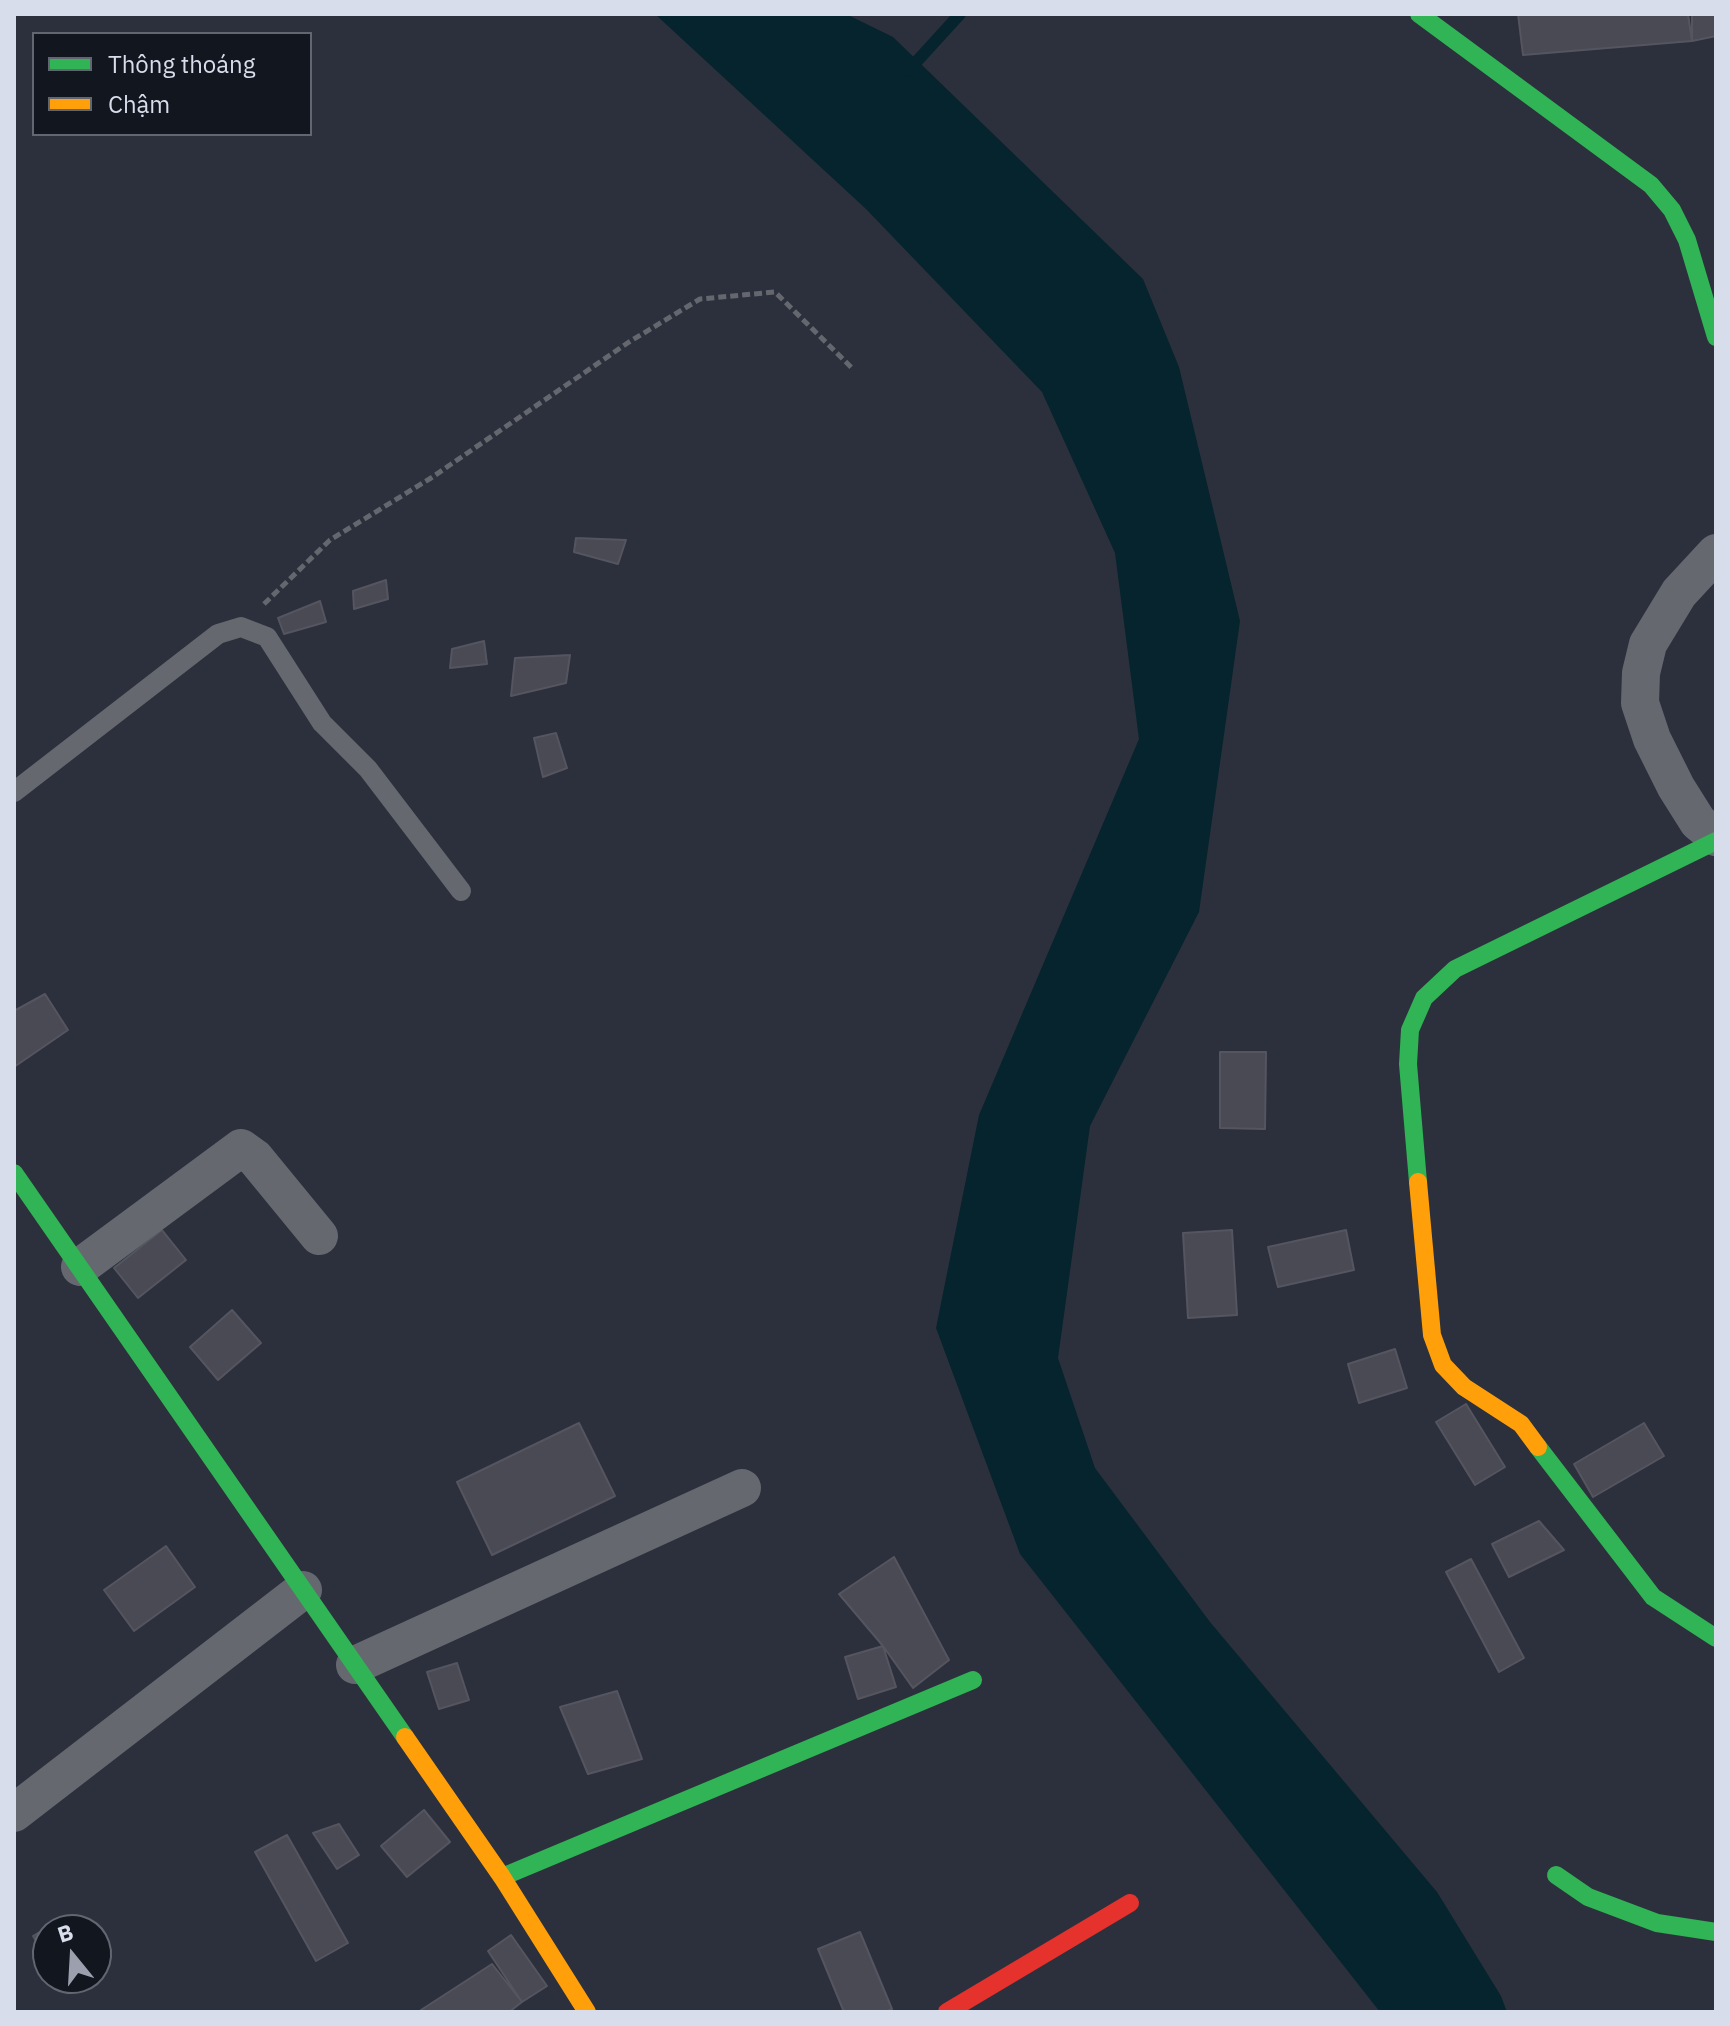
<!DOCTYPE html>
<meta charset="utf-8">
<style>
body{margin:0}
#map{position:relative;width:1730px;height:2026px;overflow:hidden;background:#2c303c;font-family:"IBM Plex Sans",sans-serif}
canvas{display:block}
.frame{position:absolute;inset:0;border:16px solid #d8ddeb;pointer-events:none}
.legend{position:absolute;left:32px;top:32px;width:280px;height:104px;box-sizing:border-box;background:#12161f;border:2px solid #616671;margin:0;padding:10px 14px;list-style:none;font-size:24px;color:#d8ddeb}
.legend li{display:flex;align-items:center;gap:16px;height:40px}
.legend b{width:40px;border:2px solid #616671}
.north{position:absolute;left:32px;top:1914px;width:80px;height:80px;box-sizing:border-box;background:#12161f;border:2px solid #616671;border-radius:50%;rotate:342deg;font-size:22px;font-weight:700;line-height:32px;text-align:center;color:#d8ddeb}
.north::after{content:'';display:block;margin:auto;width:28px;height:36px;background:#9ca0ae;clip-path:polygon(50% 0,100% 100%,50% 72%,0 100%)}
</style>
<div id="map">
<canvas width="1730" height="2026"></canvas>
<div class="frame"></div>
<ul class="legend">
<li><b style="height:10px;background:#30b455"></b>Thông thoáng</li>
<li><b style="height:10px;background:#ff9f0a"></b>Chậm</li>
</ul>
<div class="north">B</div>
</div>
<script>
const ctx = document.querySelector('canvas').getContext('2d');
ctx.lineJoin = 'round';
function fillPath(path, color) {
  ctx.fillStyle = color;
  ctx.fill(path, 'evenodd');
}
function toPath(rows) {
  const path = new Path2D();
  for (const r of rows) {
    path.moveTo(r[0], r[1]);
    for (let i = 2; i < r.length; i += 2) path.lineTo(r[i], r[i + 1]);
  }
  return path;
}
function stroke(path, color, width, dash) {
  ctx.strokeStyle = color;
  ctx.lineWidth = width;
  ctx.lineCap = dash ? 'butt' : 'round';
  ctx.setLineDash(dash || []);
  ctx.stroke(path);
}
const water = toPath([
 [655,14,846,14,893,37,1143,279,1179,367,1240,621,1199,912,1090,1126,1058,1358,1095,1468,1210,1622,1437,1892,1501,1996,1507,2012,1380,2012,1020,1554,936,1328,979,1115,1139,739,1115,553,1042,392,866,209]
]);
const stream = toPath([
 [908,71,960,14]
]);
const building = toPath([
 [1518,14,1688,14,1692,41,1523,55,1518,14],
 [1692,14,1716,14,1716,36,1692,41,1692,14],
 [576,538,626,540,618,564,574,552,576,538],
 [386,580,388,599,354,609,353,591,386,580],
 [320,601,326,622,284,634,278,618,320,601],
 [484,641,487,664,450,668,452,649,484,641],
 [570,655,566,683,511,696,515,658,570,655],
 [556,733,567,768,543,777,534,738,556,733],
 [45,994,68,1030,14,1067,14,1011,45,994],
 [1220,1052,1266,1052,1265,1129,1220,1128,1220,1052],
 [162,1230,186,1260,138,1298,114,1268,162,1230],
 [1232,1230,1237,1315,1188,1318,1183,1233,1232,1230],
 [1346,1230,1354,1270,1278,1287,1268,1247,1346,1230],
 [232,1310,261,1343,218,1380,190,1347,232,1310],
 [1395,1349,1407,1388,1359,1403,1348,1364,1395,1349],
 [1466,1404,1505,1467,1475,1485,1436,1422,1466,1404],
 [579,1423,615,1496,492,1555,457,1482,579,1423],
 [1644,1423,1664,1456,1593,1497,1574,1464,1644,1423],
 [1539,1521,1564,1550,1509,1577,1492,1544,1539,1521],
 [166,1546,195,1587,134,1631,104,1590,166,1546],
 [894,1557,949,1660,913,1688,883,1646,839,1594,894,1557],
 [1471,1559,1524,1658,1499,1672,1446,1572,1471,1559],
 [883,1646,896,1687,858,1699,845,1657,883,1646],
 [457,1663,469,1700,439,1709,427,1672,457,1663],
 [617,1691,642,1759,588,1774,560,1707,617,1691],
 [424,1810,450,1842,407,1877,381,1846,424,1810],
 [339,1824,359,1855,337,1869,313,1833,339,1824],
 [287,1835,348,1943,316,1961,255,1852,287,1835],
 [63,1918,77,1930,48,1930,48,1960,33,1936,63,1918],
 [860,1932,892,2009,885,2012,844,2012,818,1949,860,1932],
 [511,1935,547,1986,522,2002,488,1951,511,1935],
 [492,1964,522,2002,509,2012,423,2012,421,2010,492,1964]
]);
const path = toPath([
 [264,604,330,540,431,478,629,342,700,299,775,292,854,370]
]);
const lane = toPath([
 [14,792,218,634,241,627,267,637,322,723,368,769,461,891]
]);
const street = toPath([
 [1716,553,1679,593,1648,644,1641,673,1640,703,1652,739,1676,787,1698,822,1716,837],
 [80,1267,241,1148,255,1158,319,1236],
 [355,1665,742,1488],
 [14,1813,303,1590]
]);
const fast = toPath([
 [1419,14,1651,185,1672,210,1687,240,1716,337],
 [14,1173,405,1737],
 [1418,1182,1408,1064,1410,1030,1424,998,1455,969,1716,841],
 [1538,1447,1653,1597,1716,1638],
 [1556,1875,1588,1897,1657,1923,1716,1932],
 [502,1877,973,1680]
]);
const slow = toPath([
 [1418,1182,1432,1335,1443,1365,1464,1387,1521,1424,1538,1447],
 [405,1737,502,1877,587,2012]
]);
const jam = toPath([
 [947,2012,1130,1903]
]);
fillPath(water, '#05242d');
stroke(stream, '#05242d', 12);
fillPath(building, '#4a4a55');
stroke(building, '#555560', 2);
stroke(path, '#64676e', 5, [8, 4]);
stroke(lane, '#65696f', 20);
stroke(street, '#65696f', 38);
stroke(fast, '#30b455', 18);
stroke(slow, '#ff9f0a', 18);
stroke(jam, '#e5322d', 18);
</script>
